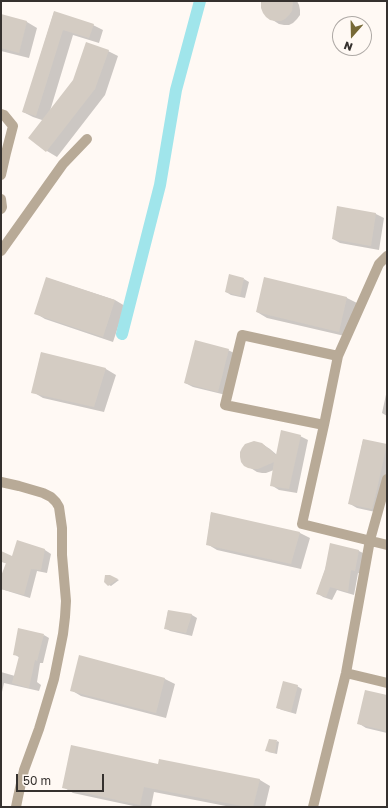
<!DOCTYPE html>
<style>
body{margin:0}
#map{position:relative;width:388px;height:808px;overflow:hidden;background:#fff9f4;font-family:"Golos Text",sans-serif}
canvas{display:block}
.frame{position:absolute;inset:0;border:2px solid #35312e;pointer-events:none}
.north{position:absolute;left:332px;top:16px;width:40px;height:40px;box-sizing:border-box;background:#fff9f4;border:1px solid #aea9a5;border-radius:50%;rotate:200deg;font-size:11px;font-weight:700;line-height:16px;text-align:center;color:#35312e}
.north::after{content:'';display:block;margin:auto;width:14px;height:18px;background:#776936;clip-path:polygon(50% 0,100% 100%,50% 72%,0 100%)}
.scale{position:absolute;left:16px;top:774px;width:88px;height:18px;box-sizing:border-box;border:2px solid #35312e;border-top:0;padding-left:5px;font-size:12px;line-height:14px;white-space:nowrap;color:#35312e;-webkit-text-stroke:3px #fff9f4;paint-order:stroke}
</style>
<div id="map">
<canvas width="388" height="808"></canvas>
<div class="frame"></div>
<div class="north">N</div>
<div class="scale">50 m</div>
</div>
<script>
const ctx = document.querySelector('canvas').getContext('2d');
ctx.lineJoin = 'round';
function fillPath(path, color) {
  ctx.fillStyle = color;
  ctx.fill(path, 'evenodd');
}
function toPath(rows) {
  const path = new Path2D();
  for (const r of rows) {
    path.moveTo(r[0], r[1]);
    for (let i = 2; i < r.length; i += 2) path.lineTo(r[i], r[i + 1]);
  }
  return path;
}
function stroke(path, color, width, dash) {
  ctx.strokeStyle = color;
  ctx.lineWidth = width;
  ctx.lineCap = dash ? 'butt' : 'round';
  ctx.setLineDash(dash || []);
  ctx.stroke(path);
}
const shadow = toPath([
 [263,1,297,1,299,5,300,10,300,15,297,19,293,23,289,25,284,25,279,24,271,19],
 [54,12,93,25,103,30,99,43,73,35,50,111,74,80,108,51,118,56,105,95,57,157,47,151,42,120,33,117,23,112],
 [1,15,27,22,37,28,29,58,1,51],
 [338,208,376,214,384,218,379,250,340,243,333,239],
 [47,278,115,300,125,306,113,342,45,319,35,313],
 [265,278,347,298,357,303,349,337,267,318,257,312],
 [244,279,249,282,245,298,231,295,226,292],
 [228,350,236,354,226,395,193,387,185,383],
 [41,353,106,369,116,375,104,412,43,398,33,392],
 [387,390,387,416,382,413],
 [300,436,308,440,297,493,279,490,271,485,274,470,266,473,262,473,257,472,249,467,262,444,270,449,277,455],
 [363,440,387,445,387,485,380,513,357,508,350,504],
 [211,513,300,533,310,538,301,569,217,550,207,544],
 [18,542,45,550,51,554,47,573,37,571,30,598,1,589,1,578,7,564,1,561,1,552,12,558],
 [331,545,359,551,365,554,361,574,358,573,354,595,337,590,332,600,323,597,317,593,325,570],
 [110,576,119,580,111,586,109,585],
 [168,611,192,615,197,618,192,636,170,631,165,628],
 [44,635,49,638,43,663,40,663,37,682,41,685,39,691,4,683,2,692,1,691,1,672,15,676,20,658,14,654],
 [80,656,165,679,175,684,166,718,81,696,71,690],
 [297,686,302,689,296,714,282,710,277,708],
 [387,696,387,733,366,728,358,723],
 [277,741,279,742,277,754,268,752],
 [159,765,260,780,270,786,265,807,231,807,154,792,151,807,138,807,73,793,63,787]
]);
const canal = toPath([
 [122,334,160,185,176,90,200,1]
]);
const building = toPath([
 [261,1,293,1,292,11,289,15,285,19,281,21,275,21,270,20,266,17,263,13,261,8],
 [54,11,94,24,89,38,63,30,36,116,22,112],
 [1,14,27,21,19,53,1,48],
 [86,42,109,50,95,89,46,152,28,138,73,80],
 [337,206,376,213,371,246,332,239],
 [229,274,244,278,240,296,225,292],
 [46,277,115,300,103,337,34,314],
 [264,277,347,297,339,332,256,312],
 [195,340,229,349,218,392,184,383],
 [41,352,106,368,94,407,31,393],
 [281,430,301,435,289,489,270,486,274,462,258,469,253,469,248,468,244,466,241,462,240,457,240,452,242,448,245,444,254,441,262,443,276,455],
 [363,439,387,444,377,489,372,509,348,504],
 [211,512,300,532,291,564,206,545],
 [17,540,45,549,41,570,31,569,24,595,1,589,1,576,6,563,1,562,1,551,12,556],
 [330,543,359,550,355,571,351,570,348,592,330,587,326,597,316,594,325,569],
 [105,575,110,575,118,579,108,586,104,582],
 [168,610,192,614,186,633,164,629],
 [18,628,44,634,37,661,35,660,29,688,12,683,19,656,13,655],
 [79,655,165,678,156,713,70,691],
 [283,681,298,685,291,712,276,708],
 [365,690,387,695,387,731,357,724],
 [269,739,277,740,275,753,265,751],
 [71,745,158,764,159,759,260,779,253,807,247,807,144,787,140,805,62,788]
]);
const minor = toPath([
 [1,114,4,115,13,126,6,153,1,175],
 [1,199,2,207,1,209],
 [1,251,63,164,87,139],
 [338,356,379,264,387,256],
 [324,425,338,356,242,335,225,405,324,425,302,524,387,545],
 [1,482,19,486,43,493,51,497,56,502,59,507,62,528,62,555,66,601,65,617,63,634,54,679,39,729,24,770,18,797,16,807],
 [346,673,387,683],
 [313,807,346,673,370,540,387,479]
]);
fillPath(shadow, '#0003');
stroke(canal, '#a0e5eb', 12);
fillPath(building, '#d4ccc3');
stroke(minor, '#b8aa97', 10);
</script>
